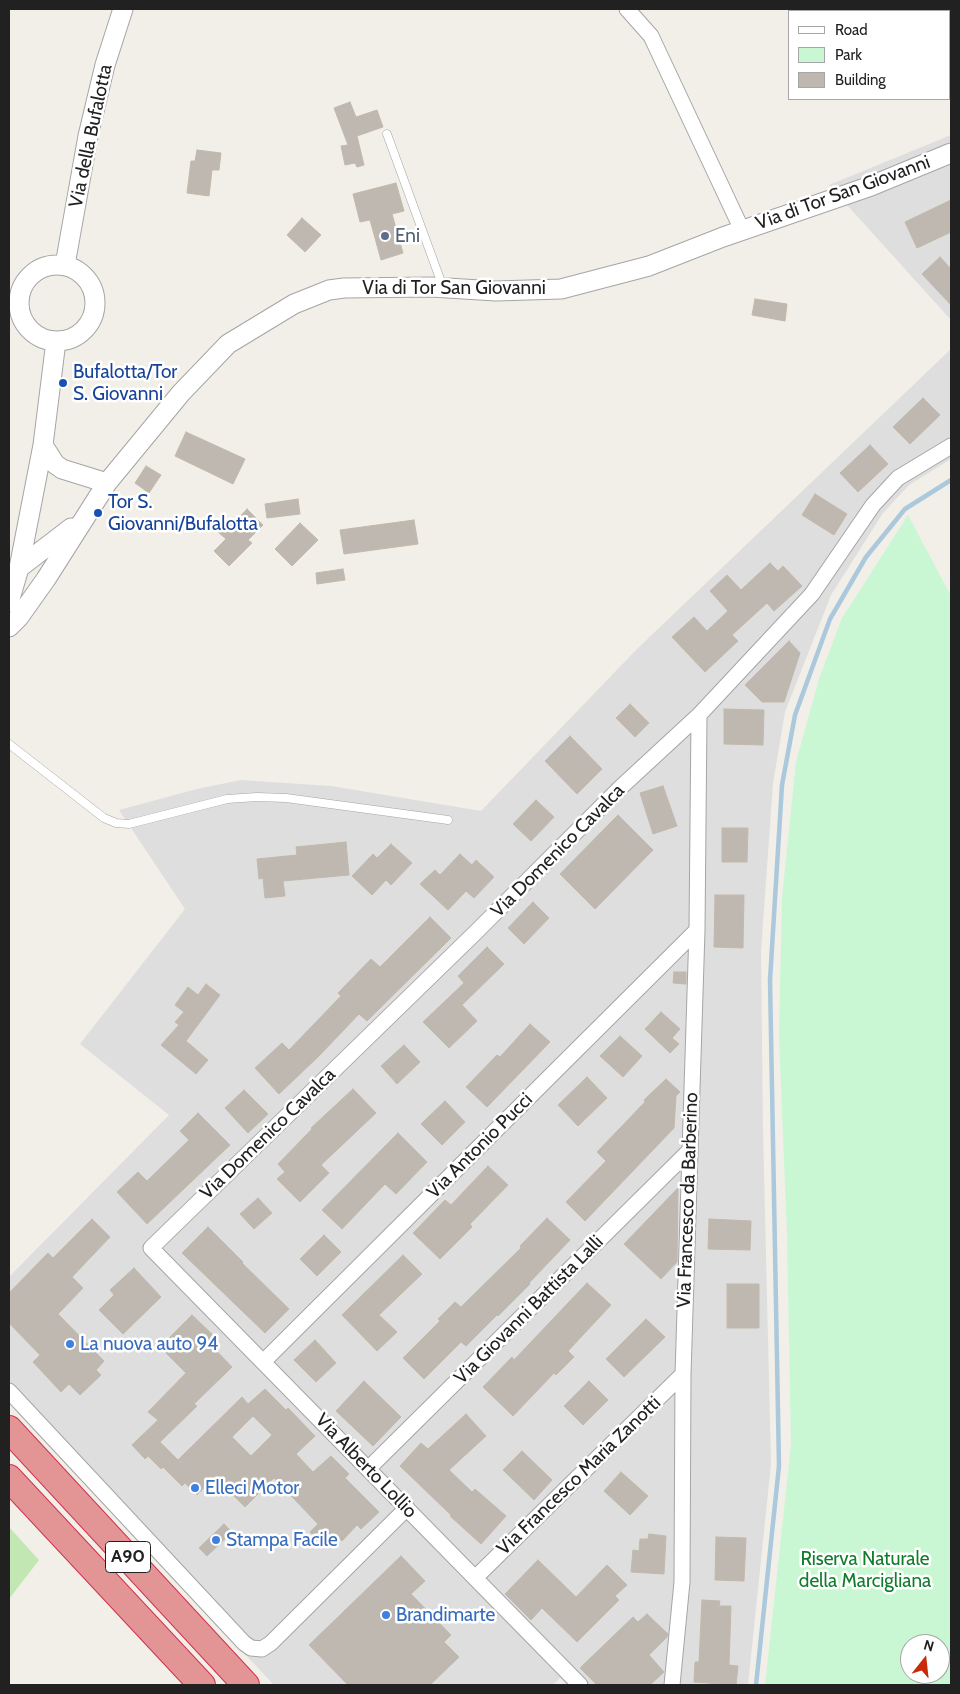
<!DOCTYPE html>
<style>
body{margin:0}
#map{position:relative;width:960px;height:1694px;overflow:hidden;background:#f1efe8;font-family:Cabin,sans-serif}
canvas{display:block}
.frame{position:absolute;inset:0;border:10px solid #212121;pointer-events:none}
.legend{position:absolute;left:788px;top:10px;width:162px;height:90px;box-sizing:border-box;background:#fff;border:1px solid #a6a6a6;margin:0;padding:6px 9px;list-style:none;font-size:15px;color:#212121}
.legend li{display:flex;align-items:center;gap:10px;height:25px}
.legend b{width:25px;border:1px solid #a6a6a6}
.north{position:absolute;left:900px;top:1634px;width:50px;height:50px;box-sizing:border-box;background:#fff;border:1px solid #a6a6a6;border-radius:50%;rotate:16deg;font-size:14px;font-weight:700;line-height:20px;text-align:center;color:#212121}
.north::after{content:'';display:block;margin:auto;width:18px;height:22px;background:#c72b0b;clip-path:polygon(50% 0,100% 100%,50% 72%,0 100%)}
</style>
<div id="map">
<canvas width="960" height="1694"></canvas>
<div class="frame"></div>
<ul class="legend">
<li><b style="height:6px;background:#fff"></b>Road</li>
<li><b style="height:14px;background:#c9f7d4"></b>Park</li>
<li><b style="height:14px;background:#beb8b1"></b>Building</li>
</ul>
<div class="north">N</div>
</div>
<script>
const ctx = document.querySelector('canvas').getContext('2d');
ctx.lineJoin = 'round';
function fillPath(path, color) {
  ctx.fillStyle = color;
  ctx.fill(path, 'evenodd');
}
function toPath(rows) {
  const path = new Path2D();
  for (const r of rows) {
    if (r.length === 3) {
      path.moveTo(r[0] + r[2], r[1]);
      path.arc(r[0], r[1], r[2], 0, 2 * Math.PI);
      continue;
    }
    path.moveTo(r[0], r[1]);
    for (let i = 2; i < r.length; i += 2) path.lineTo(r[i], r[i + 1]);
  }
  return path;
}
function stroke(path, color, width, dash) {
  ctx.strokeStyle = color;
  ctx.lineWidth = width;
  ctx.lineCap = dash ? 'butt' : 'round';
  ctx.setLineDash(dash || []);
  ctx.stroke(path);
}
function drawText(font, color, halo, rows, align = 'center') {
  ctx.font = font + ' Cabin,sans-serif';
  ctx.lineWidth = 5;
  ctx.setLineDash([]);
  ctx.textBaseline = 'middle';
  ctx.strokeStyle = halo;
  ctx.fillStyle = color;
  for (const [text, x, y, turn = 0] of rows) {
    ctx.save();
    ctx.translate(x, y);
    ctx.rotate((+turn || 0) * Math.PI / 180);
    ctx.textAlign = isNaN(turn) ? turn : align;
    if (halo) ctx.strokeText(text, 0, 0);
    ctx.fillText(text, 0, 0);
    ctx.restore();
  }
}
const residential = toPath([
 [951,135,951,320,829,185],
 [951,349,951,459,909,485,883,513,831,595,785,712,773,783,761,951,763,1131,771,1464,748,1685,567,1685,560,1678,553,1685,274,1685,9,1403,9,1277,169,1115,80,1044,185,909,119,810,197,789,241,780,331,786,481,811,636,650]
]);
const grass = toPath([
 [9,1527,39,1560,9,1599]
]);
const park = toPath([
 [908,515,951,596,951,1685,765,1685,791,1445,787,1234,779,1037,782,898,796,762,819,679,842,618],
 [910,1644,940,1644,940,1674,910,1674]
]);
const stream = toPath([
 [756,1685,779,1466,770,980,782,785,795,715,830,619,866,557,905,509,951,480]
]);
const building = toPath([
 [350,102,356,117,377,110,383,127,357,136,364,165,357,167,355,163,345,165,341,146,348,145,334,108,350,102],
 [197,150,221,153,219,170,212,170,209,196,187,193,191,161,195,161,197,150],
 [396,183,404,211,392,214,403,253,381,260,370,220,360,222,353,194,396,183],
 [951,200,951,232,917,248,905,222,951,200],
 [302,218,321,235,305,252,287,235,302,218],
 [940,257,951,269,951,305,922,274,940,257],
 [755,299,787,304,785,321,752,315,755,299],
 [923,398,940,415,910,444,893,427,923,398],
 [186,432,245,459,233,484,175,456,186,432],
 [870,445,888,464,858,492,840,473,870,445],
 [146,466,161,475,149,493,135,483,146,466],
 [815,494,847,514,834,535,802,515,815,494],
 [298,499,300,514,267,518,265,504,298,499],
 [247,509,263,525,248,540,252,543,229,566,214,551,226,539,218,532,232,518,235,522,247,509],
 [414,520,418,544,344,554,340,530,414,520],
 [300,523,318,540,292,566,275,549,300,523],
 [770,563,778,571,783,566,802,586,774,611,767,603,732,635,738,641,705,672,672,637,694,617,707,631,728,611,710,591,727,575,741,590,770,563],
 [343,569,345,580,317,584,316,573,343,569],
 [789,641,800,653,784,702,762,702,745,685,789,641],
 [630,704,649,723,635,737,616,718,630,704],
 [724,709,764,710,763,745,724,744,724,709],
 [570,736,602,769,577,794,545,761,570,736],
 [663,786,677,826,653,834,640,793,663,786],
 [536,800,554,817,531,841,513,824,536,800],
 [618,815,653,850,595,909,560,874,618,815],
 [722,828,748,828,747,862,722,862,722,828],
 [346,842,349,875,283,881,285,896,265,898,263,878,259,879,257,859,297,855,296,847,346,842],
 [391,844,412,863,391,885,386,880,372,895,352,876,373,854,377,858,391,844],
 [460,854,472,865,476,860,494,877,474,898,466,891,448,910,420,884,435,870,440,875,460,854],
 [715,895,744,895,743,948,714,947,715,895],
 [533,902,549,918,524,944,508,928,533,902],
 [430,917,451,938,367,1021,359,1014,319,1056,279,1094,255,1068,282,1043,289,1050,341,996,338,993,371,959,380,967,430,917],
 [487,947,504,964,462,1005,477,1021,449,1048,423,1022,464,983,458,976,487,947],
 [674,972,686,972,686,984,673,983,674,972],
 [206,984,220,995,186,1041,208,1060,196,1074,161,1045,179,1025,175,1022,184,1012,175,1005,188,987,198,995,206,984],
 [661,1012,680,1029,672,1038,679,1044,670,1053,645,1029,661,1012],
 [530,1024,550,1042,487,1107,466,1087,497,1055,500,1057,530,1024],
 [620,1036,642,1056,623,1077,600,1056,620,1036],
 [404,1045,420,1062,397,1084,381,1066,404,1045],
 [587,1077,607,1098,578,1126,558,1105,587,1077],
 [666,1079,680,1092,676,1096,674,1128,585,1221,566,1202,606,1161,597,1152,645,1102,644,1100,666,1079],
 [353,1089,376,1113,321,1165,329,1173,300,1202,277,1179,285,1172,278,1164,312,1129,311,1128,353,1089],
 [244,1090,268,1114,248,1133,225,1108,244,1090],
 [445,1101,465,1122,442,1145,421,1124,445,1101],
 [198,1113,230,1145,147,1224,117,1192,138,1172,147,1181,189,1140,180,1131,198,1113],
 [398,1133,427,1162,396,1194,385,1184,342,1229,322,1210,398,1133],
 [488,1166,508,1185,470,1224,472,1227,440,1259,413,1233,445,1200,451,1205,488,1166],
 [678,1188,677,1262,661,1279,624,1244,678,1188],
 [258,1198,272,1213,254,1229,240,1214,258,1198],
 [547,1218,570,1240,529,1283,530,1284,498,1316,497,1315,466,1346,461,1342,424,1379,403,1358,440,1321,438,1319,455,1302,461,1307,521,1248,520,1246,547,1218],
 [92,1219,110,1237,72,1277,83,1288,58,1314,104,1361,96,1370,101,1375,80,1395,69,1384,61,1392,33,1362,40,1355,9,1323,9,1293,48,1253,53,1258,92,1219],
 [709,1219,751,1221,750,1250,708,1249,709,1219],
 [208,1227,243,1262,242,1263,289,1309,265,1333,182,1253,208,1227],
 [324,1235,341,1252,317,1276,300,1259,324,1235],
 [403,1255,422,1274,379,1315,397,1332,377,1351,342,1315,403,1255],
 [134,1268,161,1297,123,1334,99,1310,114,1295,110,1290,134,1268],
 [587,1283,611,1305,568,1351,574,1357,556,1375,554,1373,513,1416,483,1387,512,1357,514,1360,587,1283],
 [727,1284,759,1284,759,1328,727,1328,727,1284],
 [192,1315,214,1336,208,1342,232,1367,194,1404,197,1406,160,1442,178,1460,242,1397,248,1404,265,1389,286,1410,288,1408,315,1436,296,1454,313,1472,331,1456,349,1474,345,1478,379,1512,361,1529,357,1525,342,1541,337,1536,326,1547,310,1532,318,1524,274,1478,245,1507,215,1477,197,1495,185,1483,182,1486,163,1467,161,1469,148,1456,145,1459,132,1445,158,1420,148,1412,186,1373,160,1347,192,1315],
 [253,1416,272,1435,251,1456,232,1437,253,1416],
 [646,1319,665,1337,624,1377,606,1359,646,1319],
 [315,1340,336,1363,316,1382,294,1360,315,1340],
 [364,1381,401,1417,373,1446,336,1411,364,1381],
 [589,1381,608,1400,583,1425,564,1406,589,1381],
 [466,1414,486,1436,449,1470,472,1492,475,1489,506,1516,481,1544,450,1516,451,1515,400,1466,421,1443,428,1449,466,1414],
 [522,1451,552,1480,534,1500,503,1470,522,1451],
 [621,1472,648,1496,630,1515,604,1491,621,1472],
 [224,1524,232,1532,207,1556,199,1548,224,1524],
 [649,1534,666,1536,664,1574,631,1572,633,1550,639,1551,640,1539,648,1539,649,1534],
 [716,1537,746,1538,744,1581,715,1580,716,1537],
 [401,1556,425,1581,411,1594,451,1635,444,1642,459,1657,430,1685,348,1685,309,1645,401,1556],
 [538,1560,576,1597,607,1565,627,1585,615,1596,619,1600,577,1642,542,1608,531,1620,505,1594,538,1560],
 [702,1600,720,1601,719,1606,731,1606,729,1665,738,1666,736,1685,694,1682,695,1662,699,1662,702,1600],
 [647,1614,668,1634,667,1637,649,1655,664,1672,650,1685,597,1685,580,1668,633,1617,638,1622,647,1614]
]);
const service = toPath([
 [387,134,443,287],
 [9,744,104,818,116,823,129,824,227,799,257,797,286,798,448,820]
]);
const minor = toPath([
 [627,9,651,36,742,230],
 [264,1361,697,930],
 [9,1391,244,1643,251,1648,262,1649,271,1643,407,1508],
 [368,1469,690,1150],
 [475,1578,683,1374],
 [580,1685,151,1248,475,933,620,788,699,715,812,594,873,505,898,478,951,446],
 [672,1685,682,1582,683,1374,697,930,699,715]
]);
const tertiary = toPath([
 [65,265,88,136,105,65,123,9],
 [57,303,38],
 [43,445,55,464,62,469,107,483],
 [19,568,71,528],
 [9,602,19,568,43,445,56,341],
 [9,627,19,617,46,579,107,483,181,393,228,344,294,304,329,290,344,288,431,287,496,291,561,289,649,266,723,237,871,186,951,153]
]);
const motorway = toPath([
 [9,1429,246,1685],
 [9,1478,202,1685]
]);
const markers = [
 [385,236,5,"#5c6f8a"],
 [63,383,5,"#1a4fb4"],
 [98,513,5,"#1a4fb4"],
 [70,1344,5,"#3f7fe0"],
 [195,1488,5,"#3f7fe0"],
 [216,1540,5,"#3f7fe0"],
 [386,1615,5,"#3f7fe0"]
];
const shields = [
 [128,1557,45]
];
const shieldNames = [
 ["A90",128,1557]
];
const streetNames = [
 ["Via della Bufalotta",91,136,-78],
 ["Via di Tor San Giovanni",843,193,-20],
 ["Via di Tor San Giovanni",454,288],
 ["Via Domenico Cavalca",558,851,-45],
 ["Via Domenico Cavalca",268,1134,-44],
 ["Via Antonio Pucci",480,1146,-45],
 ["Via Francesco da Barberino",688,1200,-88],
 ["Via Giovanni Battista Lalli",529,1310,-45],
 ["Via Alberto Lollio",366,1466,46],
 ["Via Francesco Maria Zanotti",579,1476,-44]
];
const serviceNames = [
 ["Eni",395,236]
];
const transitNames = [
 ["Bufalotta/Tor",73,372],
 ["S. Giovanni",73,394],
 ["Tor S.",108,502],
 ["Giovanni/Bufalotta",108,524]
];
const shopNames = [
 ["La nuova auto 94",80,1344],
 ["Elleci Motor",205,1488],
 ["Stampa Facile",226,1540],
 ["Brandimarte",396,1615]
];
const parkNames = [
 ["Riserva Naturale",865,1559],
 ["della Marcigliana",865,1581]
];
fillPath(residential, '#dfdede');
fillPath(grass, '#c3e7b2');
fillPath(park, '#c9f7d4');
stroke(stream, '#abc8dc', 4.5);
fillPath(building, '#beb8b1');
stroke(building, '#c2b9ab', 1);
stroke(service, '#a5a5a5', 9);
stroke(minor, '#a5a5a5', 17);
stroke(tertiary, '#a5a5a5', 21);
stroke(motorway, '#d2324e', 28);
stroke(service, '#fff', 8);
stroke(minor, '#fff', 15);
stroke(tertiary, '#fff', 19);
stroke(motorway, '#e39596', 26);
for (const [x, y, r, color] of markers) {
  const dot = new Path2D();
  dot.arc(x, y, r, 0, 2 * Math.PI);
  ctx.fillStyle = color;
  ctx.fill(dot);
  stroke(dot, '#fff', 2);
}
for (const [x, y, w] of shields) {
  const box = new Path2D();
  box.roundRect(x - w / 2, y - 15.5, w, 31, 4);
  ctx.fillStyle = '#fff';
  ctx.fill(box);
  stroke(box, '#212121', 1);
}
drawText('bold 18px', '#212121', null, shieldNames);
drawText('19px', '#212121', '#fff', streetNames);
drawText('19px', '#4e5e75', '#fff', serviceNames, 'left');
drawText('19px', '#164399', '#fff', transitNames, 'left');
drawText('19px', '#366cbe', '#fff', shopNames, 'left');
drawText('19px', '#127c2d', '#fff', parkNames);
</script>
